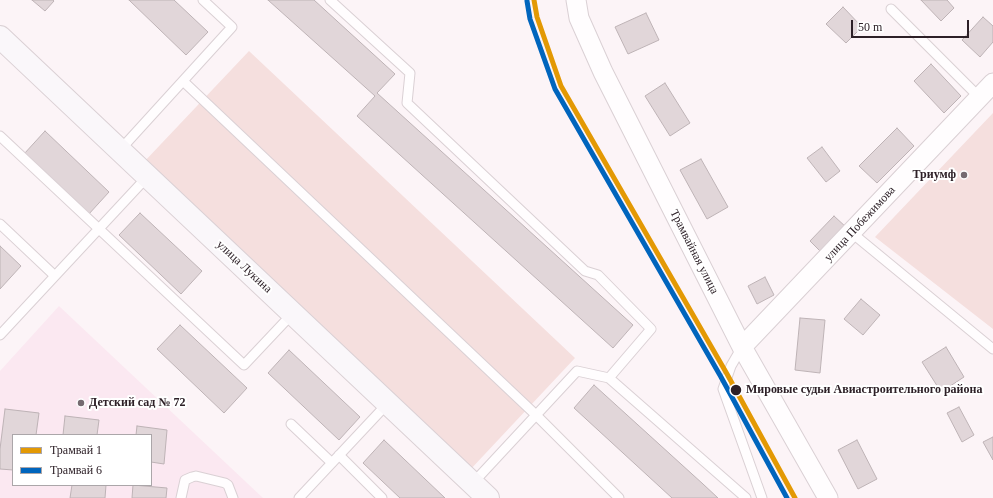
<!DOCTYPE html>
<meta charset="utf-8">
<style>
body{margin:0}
#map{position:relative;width:993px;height:498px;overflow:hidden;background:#fcf4f7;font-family:Georgia,serif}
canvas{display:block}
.legend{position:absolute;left:12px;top:434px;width:140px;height:52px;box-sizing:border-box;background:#fff;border:1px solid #aba6a9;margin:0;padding:5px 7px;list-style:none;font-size:12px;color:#2d2027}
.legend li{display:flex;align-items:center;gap:8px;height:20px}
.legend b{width:20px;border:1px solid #aba6a9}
.scale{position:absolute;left:851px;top:20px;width:118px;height:18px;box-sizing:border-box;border:2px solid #2d2027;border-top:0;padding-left:5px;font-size:12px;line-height:14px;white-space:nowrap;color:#2d2027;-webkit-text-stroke:3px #fff;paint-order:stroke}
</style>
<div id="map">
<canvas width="993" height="498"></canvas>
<ul class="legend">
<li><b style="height:5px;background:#e39904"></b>Трамвай 1</li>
<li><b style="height:5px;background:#0065bd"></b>Трамвай 6</li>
</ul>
<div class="scale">50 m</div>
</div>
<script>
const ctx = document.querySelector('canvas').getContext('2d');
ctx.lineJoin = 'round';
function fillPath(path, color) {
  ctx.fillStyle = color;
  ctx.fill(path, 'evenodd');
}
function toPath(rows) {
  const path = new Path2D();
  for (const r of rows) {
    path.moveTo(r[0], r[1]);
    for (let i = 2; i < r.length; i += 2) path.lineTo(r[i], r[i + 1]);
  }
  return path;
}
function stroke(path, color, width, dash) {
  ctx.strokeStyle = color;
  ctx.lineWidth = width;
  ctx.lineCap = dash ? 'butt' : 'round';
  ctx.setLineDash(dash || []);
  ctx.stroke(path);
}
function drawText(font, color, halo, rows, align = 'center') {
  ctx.font = font + ' Georgia,serif';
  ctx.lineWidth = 4;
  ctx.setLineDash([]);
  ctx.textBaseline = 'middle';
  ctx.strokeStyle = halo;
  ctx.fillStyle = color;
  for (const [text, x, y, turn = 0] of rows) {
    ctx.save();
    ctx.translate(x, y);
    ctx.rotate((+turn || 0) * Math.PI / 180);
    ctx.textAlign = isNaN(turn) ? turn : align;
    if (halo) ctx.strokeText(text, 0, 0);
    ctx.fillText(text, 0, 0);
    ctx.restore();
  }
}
const built = toPath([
 [59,306,263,498,0,498,0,371],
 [13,435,151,435,151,485,13,485]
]);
const green = toPath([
 [249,51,575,358,469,471,143,163],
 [993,113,993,329,875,237]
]);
const building = toPath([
 [32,0,53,0,54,1,45,11,32,0],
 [129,0,174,0,208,32,186,55,129,0],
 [268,0,314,0,395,74,377,93,633,325,613,348,357,116,375,96,268,0],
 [921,0,947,0,954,8,941,21,921,0],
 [843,7,862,27,846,43,826,24,843,7],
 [646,13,659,40,628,54,615,27,646,13],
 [983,17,993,26,993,42,980,57,962,40,983,17],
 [931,64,961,96,944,113,914,81,931,64],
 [665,83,690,123,670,136,645,96,665,83],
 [897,128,914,146,877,183,859,166,897,128],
 [45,131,109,192,88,215,24,154,45,131],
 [822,147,840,171,826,182,807,158,822,147],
 [701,159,728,207,707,219,680,170,701,159],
 [140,213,202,271,181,294,119,235,140,213],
 [834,216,847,228,822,253,810,241,834,216],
 [0,246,21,266,0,289,0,246],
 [765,277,774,295,757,304,748,286,765,277],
 [861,299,880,315,863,335,844,319,861,299],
 [800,318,825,320,820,373,795,370,800,318],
 [180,325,247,388,224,413,157,349,180,325],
 [946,347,964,377,941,392,922,362,946,347],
 [289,350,360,417,339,440,268,373,289,350],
 [594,385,703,484,718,498,672,498,574,408,594,385],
 [959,407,974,435,962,442,947,413,959,407],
 [5,409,39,413,36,435,13,435,13,470,0,469,0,449,5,409],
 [65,416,99,420,97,435,63,435,65,416],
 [137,426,167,430,164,464,151,462,151,435,136,435,137,426],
 [993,437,993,460,983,442,993,437],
 [384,440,445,498,400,498,363,463,384,440],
 [857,440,877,479,858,489,838,450,857,440],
 [72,485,106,485,105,498,70,498,72,485],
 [133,485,167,488,166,498,132,498,133,485]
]);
const lane = toPath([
 [330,0,410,73,407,103,585,271,598,275,651,329,609,378,746,498],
 [891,9,979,97],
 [183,81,536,415,619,498],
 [0,136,244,365,293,313],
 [120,150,232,27,203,0],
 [0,224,55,276],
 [852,233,993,349],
 [0,335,148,176],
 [742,347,731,366,723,389,762,498],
 [291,424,332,463],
 [339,455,382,498],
 [473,483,577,371,609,378],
 [181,498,185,480,192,477,196,476,225,483,228,485,233,498],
 [299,498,388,403]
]);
const street = toPath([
 [576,0,579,18,603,72,742,347,828,498],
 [742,347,993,83]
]);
const secondary = toPath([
 [0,37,488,498]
]);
const tram1 = toPath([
 [534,0,537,17,561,86,727,374,795,498]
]);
const tram2 = toPath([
 [527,1,530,19,555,89,721,377,787,498]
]);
const markers = [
 [964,175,4,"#756a70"],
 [736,390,6,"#2d2027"],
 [81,403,4,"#756a70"]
];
const poiNames = [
 ["Триумф",956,175],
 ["Детский сад № 72",89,403,"left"]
];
const streetNames = [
 ["улица Побежимова",860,224,-47],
 ["Трамвайная улица",694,252,63],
 ["улица Лукина",244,267,43]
];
const stopNames = [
 ["Мировые судьи Авиастроительного района",746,390]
];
fillPath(built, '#fbe8f1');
fillPath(green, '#f5dfde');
fillPath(building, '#e1d6d9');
stroke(building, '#beb3b6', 1);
stroke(lane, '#dad0d4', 11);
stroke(street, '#dad0d4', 21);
stroke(secondary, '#dad0d4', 24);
stroke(lane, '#fffdfe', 9);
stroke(street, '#fffdfe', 19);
stroke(secondary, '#faf7fa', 22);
stroke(tram1, '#e39904', 5);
stroke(tram2, '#0065bd', 5);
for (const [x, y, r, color] of markers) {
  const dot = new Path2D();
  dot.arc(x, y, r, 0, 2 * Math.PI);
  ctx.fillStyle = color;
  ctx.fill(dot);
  stroke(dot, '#fff', 1.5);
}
drawText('bold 12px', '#2d2027', '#fff', poiNames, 'right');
drawText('12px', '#2d2027', '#fff', streetNames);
drawText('bold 12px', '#2d2027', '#fff', stopNames, 'left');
</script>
